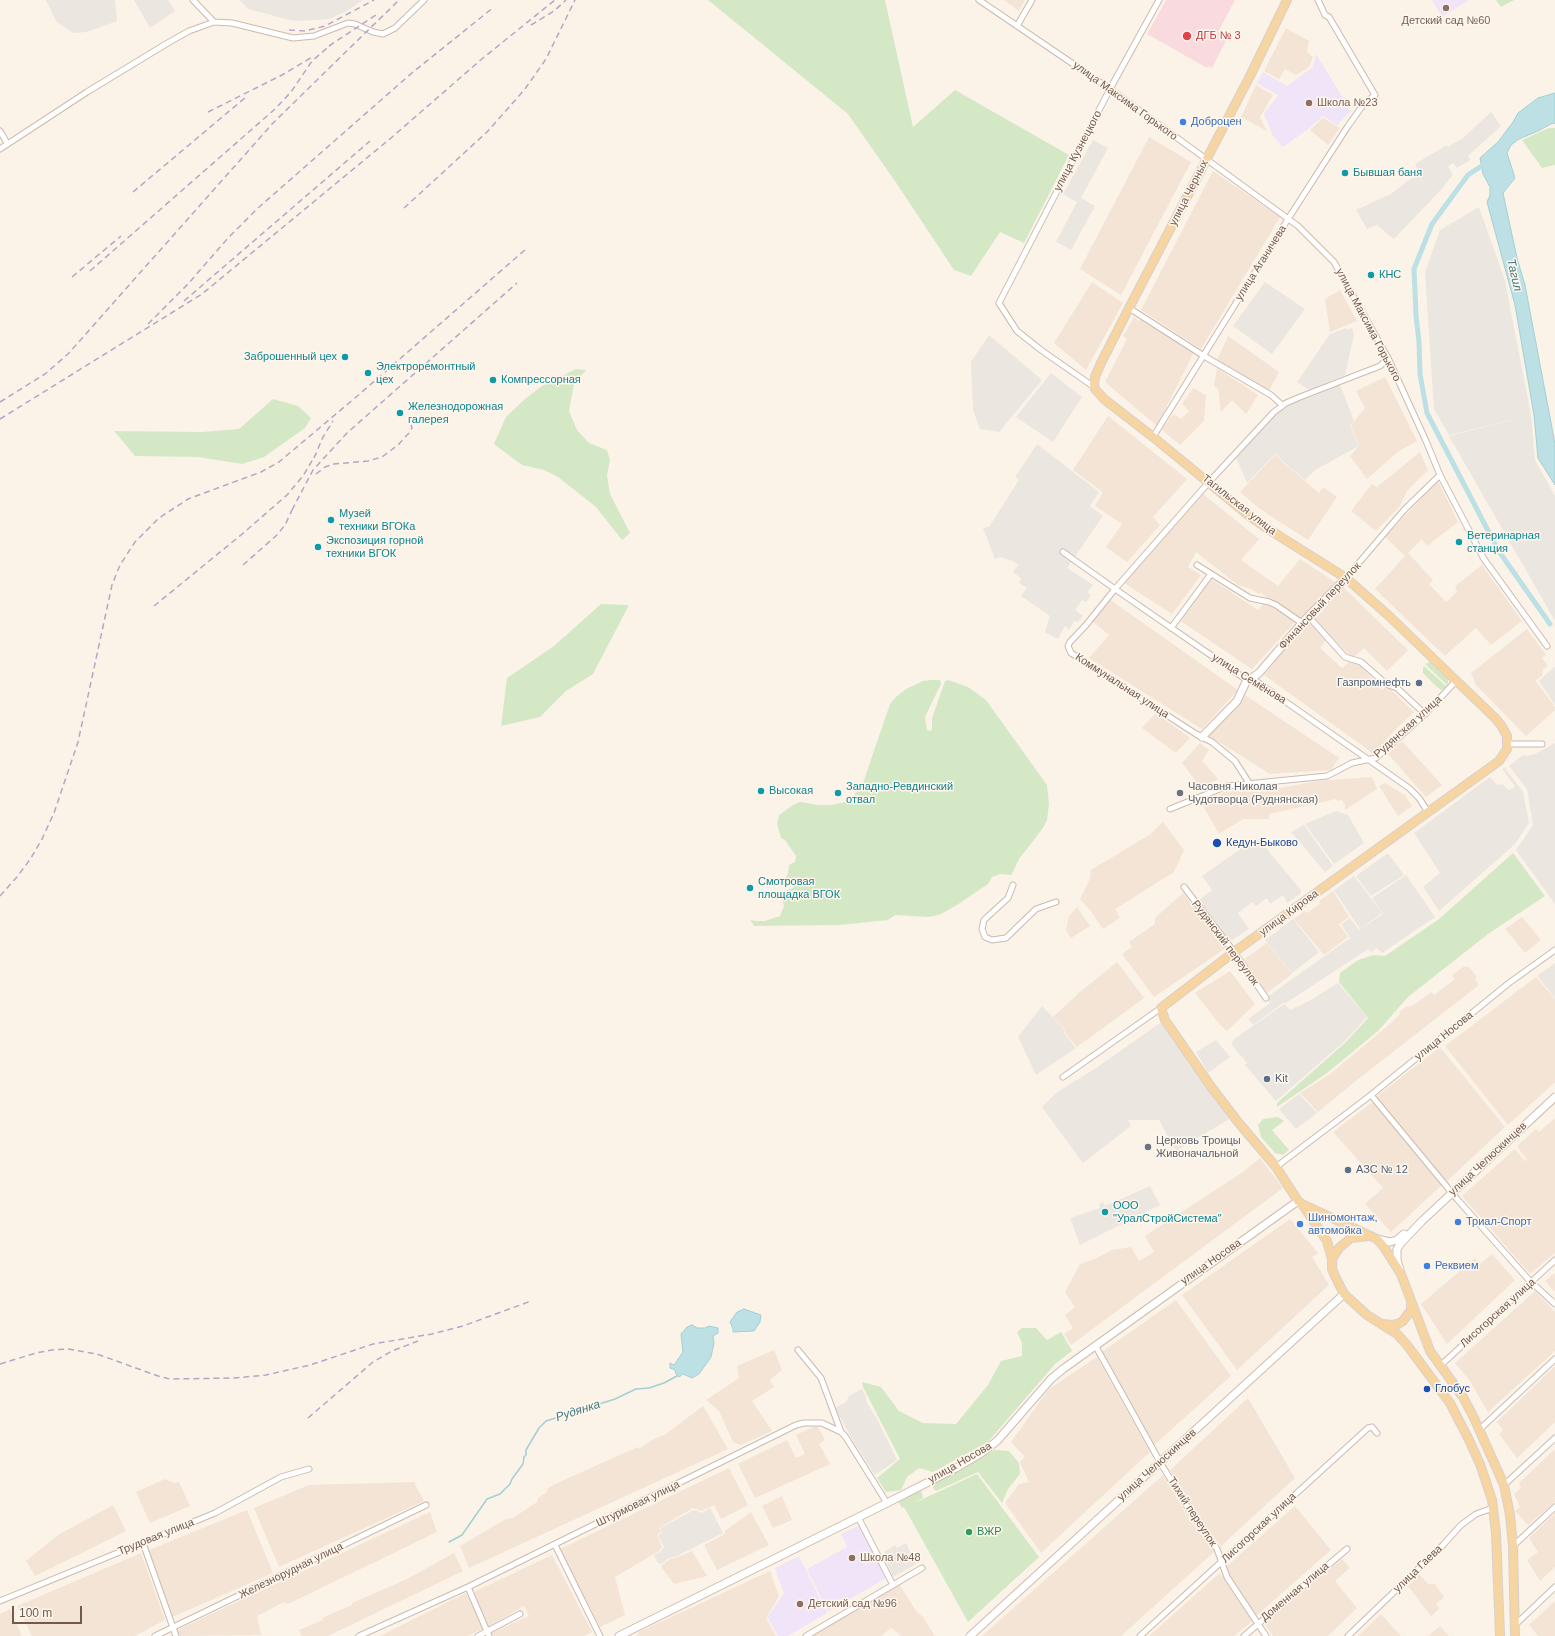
<!DOCTYPE html>
<meta charset="utf-8">
<style>
body{margin:0}
#map{position:relative;width:1555px;height:1636px;overflow:hidden;background:#fbf3e7;font-family:Arial,sans-serif}
canvas{display:block}
.scale{position:absolute;left:12px;top:1606px;width:70px;height:18px;box-sizing:border-box;border:2px solid #74594c;border-top:0;padding-left:5px;font-size:12px;line-height:14px;white-space:nowrap;color:#74594c;-webkit-text-stroke:3px #fef7ed;paint-order:stroke}
</style>
<div id="map">
<canvas width="1555" height="1636"></canvas>
<div class="scale">100 m</div>
</div>
<script>
const ctx = document.querySelector('canvas').getContext('2d');
ctx.lineJoin = 'round';
function fillPath(path, color) {
  ctx.fillStyle = color;
  ctx.fill(path, 'evenodd');
}
function toPath(rows) {
  const path = new Path2D();
  for (const r of rows) {
    path.moveTo(r[0], r[1]);
    for (let i = 2; i < r.length; i += 2) path.lineTo(r[i], r[i + 1]);
  }
  return path;
}
function stroke(path, color, width, dash) {
  ctx.strokeStyle = color;
  ctx.lineWidth = width;
  ctx.lineCap = dash ? 'butt' : 'round';
  ctx.setLineDash(dash || []);
  ctx.stroke(path);
}
function drawText(font, color, halo, rows, align = 'center') {
  ctx.font = font + ' Arial,sans-serif';
  ctx.lineWidth = 3;
  ctx.setLineDash([]);
  ctx.textBaseline = 'middle';
  ctx.strokeStyle = halo;
  ctx.fillStyle = color;
  for (const [text, x, y, turn = 0] of rows) {
    ctx.save();
    ctx.translate(x, y);
    ctx.rotate((+turn || 0) * Math.PI / 180);
    ctx.textAlign = isNaN(turn) ? turn : align;
    if (halo) ctx.strokeText(text, 0, 0);
    ctx.fillText(text, 0, 0);
    ctx.restore();
  }
}
const residential = toPath([
 [1004,0,1025,0,1019,11],
 [1286,28,1309,41,1307,52,1313,57,1309,67,1296,75,1285,69,1279,79,1264,71],
 [1256,85,1273,95,1260,117,1267,131,1241,117],
 [1323,118,1340,128,1328,145,1310,130],
 [1149,137,1191,162,1121,295,1080,269],
 [1213,171,1280,217,1201,349,1141,310],
 [1092,282,1123,303,1086,370,1054,343],
 [1340,290,1357,321,1330,332,1325,299],
 [1134,317,1139,321,1142,318,1194,352,1157,426,1105,382,1127,339,1123,336],
 [1228,336,1279,372,1269,391,1217,360],
 [1217,368,1258,395,1246,414,1232,400,1221,412,1218,389,1214,386],
 [1385,377,1417,441,1399,451,1367,479,1350,456,1359,446,1351,425,1365,408,1356,391],
 [1193,388,1206,395,1204,421,1180,445,1161,429,1174,414,1181,419,1189,411,1182,404],
 [1108,416,1187,479,1153,517,1160,525,1127,562,1106,547,1122,524,1095,506,1103,492,1073,470],
 [1420,452,1428,470,1407,491,1400,506,1376,531,1351,511,1372,484,1377,487],
 [1275,455,1319,493,1323,487,1337,497,1308,540,1260,509,1240,492],
 [1438,481,1458,522,1427,546,1422,539,1408,553,1433,580,1429,584,1446,602,1457,592,1455,586,1482,565,1522,621,1491,645,1476,628,1445,656,1375,589,1405,556,1385,537],
 [1203,494,1259,539,1241,560,1278,586,1300,559,1335,582,1302,619,1269,600,1261,592,1259,594,1251,589,1238,585,1196,552,1188,567,1201,575,1172,614,1124,583],
 [1211,579,1258,610,1264,603,1267,605,1268,603,1295,622,1252,669,1179,620],
 [1343,587,1408,650,1387,671,1364,648,1353,658,1314,620],
 [1109,599,1238,690,1202,729,1089,658,1109,635,1092,621],
 [1308,622,1327,639,1320,648,1342,668,1350,661,1356,661,1382,690,1387,686,1414,712,1394,731,1374,754,1264,675],
 [1527,629,1546,655,1542,658,1548,666,1543,669,1542,676,1535,680,1555,707,1555,710,1526,736,1476,685,1471,673],
 [1245,695,1339,758,1331,770,1270,774,1208,735],
 [1156,713,1190,738,1176,753,1142,728],
 [1402,741,1442,785,1426,797,1388,754],
 [1200,743,1209,750,1202,761,1218,779,1201,788,1182,763],
 [1372,777,1377,789,1345,810,1345,805,1342,800,1337,801,1336,799,1269,814,1269,819,1243,819,1219,834,1203,806,1225,791,1259,792,1317,781],
 [1385,783,1405,795,1412,806,1398,816,1379,786],
 [1163,822,1184,850,1174,872,1115,909,1120,918,1103,929,1090,910,1080,899,1090,879,1091,870,1149,835],
 [1333,891,1349,917,1339,924,1348,937,1324,955,1294,919,1304,911,1307,913,1321,903,1319,901],
 [1183,893,1226,948,1154,997,1122,954,1132,947,1129,942,1155,924,1155,918],
 [1077,907,1090,926,1071,938,1066,930,1069,916],
 [1522,917,1541,940,1525,953,1505,929],
 [1267,943,1292,974,1267,993,1243,960],
 [1117,962,1144,998,1077,1047,1065,1033,1064,1028,1053,1017,1080,992],
 [1463,967,1469,967,1477,977,1475,979,1479,985,1357,1080,1318,1112,1300,1093,1330,1074,1390,1024,1400,1014,1399,1012,1406,1007,1414,1005,1431,992,1434,995,1455,979,1452,975],
 [1230,971,1255,1004,1227,1031,1221,1026,1195,993],
 [1536,977,1555,999,1555,1082,1508,1125,1445,1046],
 [1440,1047,1505,1127,1446,1182,1376,1097],
 [1374,1101,1442,1185,1391,1232,1365,1204,1383,1188,1333,1132],
 [1555,1118,1555,1253,1530,1274,1462,1196,1515,1149,1525,1161,1527,1160,1517,1146,1536,1129,1539,1132],
 [1260,1158,1283,1188,1071,1345,1064,1334,1073,1328,1065,1315,1075,1307,1065,1292,1080,1264,1097,1258,1112,1250,1131,1247,1139,1261,1154,1252,1145,1236,1243,1172],
 [1290,1219,1318,1253,1312,1257,1329,1285,1237,1370,1182,1295],
 [1492,1254,1515,1280,1447,1344,1421,1304,1475,1258,1480,1264],
 [1555,1273,1555,1292,1545,1281],
 [1535,1291,1555,1312,1555,1351,1488,1412,1470,1381,1455,1363],
 [1176,1300,1231,1376,1154,1445,1102,1352],
 [774,1350,782,1370,770,1380,774,1387,752,1401,772,1431,741,1445,733,1442,719,1411,706,1400,739,1378,737,1366],
 [1097,1357,1150,1452,1041,1553,1005,1503,1019,1484,1029,1482,1020,1462,1025,1457,1011,1442,1049,1389],
 [1555,1366,1555,1422,1517,1458,1499,1434,1503,1430,1497,1422],
 [1248,1398,1295,1478,1221,1546,1194,1513,1170,1470],
 [703,1406,728,1449,469,1568,460,1546,506,1519,513,1518,537,1502,538,1498,547,1492,547,1489,555,1484,613,1458,638,1447,639,1449,654,1439,666,1434],
 [817,1425,825,1440,819,1444,830,1464,755,1498,738,1464,787,1440,796,1458,805,1454,796,1435],
 [1555,1449,1555,1502,1528,1525,1515,1511,1520,1507,1514,1494,1521,1488,1519,1483],
 [729,1468,748,1505,721,1519,714,1505,702,1511,693,1508,659,1528,661,1532,657,1535,662,1547,659,1551,615,1577,625,1615,600,1627,560,1549],
 [1163,1475,1189,1519,1215,1551,1121,1636,982,1636],
 [165,1479,175,1483,179,1482,190,1506,150,1523,136,1492],
 [414,1482,424,1501,279,1567,254,1508,309,1485],
 [782,1496,792,1520,773,1528,762,1506],
 [113,1505,126,1531,35,1576,26,1561,58,1535],
 [1295,1506,1331,1550,1256,1616,1228,1575,1227,1566],
 [247,1510,273,1573,170,1618,149,1550],
 [430,1512,437,1532,288,1604,284,1602,257,1616,261,1635,180,1636,177,1630],
 [751,1512,769,1545,717,1570,704,1545,725,1534,725,1531],
 [1555,1513,1555,1567,1540,1581,1527,1560,1538,1552,1529,1538],
 [692,1551,707,1576,674,1584,662,1568,662,1565,670,1559,678,1557],
 [141,1553,165,1620,135,1636,32,1636,17,1606],
 [454,1553,463,1571,328,1636,302,1636,299,1630,323,1620,322,1618,352,1605,352,1603,405,1580],
 [552,1555,592,1632,584,1636,492,1636,491,1633,529,1616,524,1606,488,1627,474,1592],
 [1342,1559,1350,1568,1335,1581,1357,1608,1328,1636,1273,1636,1264,1623],
 [770,1571,779,1596,766,1618,776,1636,637,1636,639,1632],
 [1220,1573,1252,1621,1234,1636,1149,1636],
 [1419,1574,1428,1584,1435,1584,1444,1597,1436,1604,1439,1609,1431,1616,1408,1586],
 [899,1584,916,1611,923,1617,935,1636,901,1636,891,1628,881,1636,812,1636],
 [466,1593,484,1628,468,1636,380,1636],
 [1555,1601,1555,1636,1538,1636,1529,1625],
 [10,1609,22,1636,0,1636,0,1614],
 [1381,1614,1401,1636,1358,1636],
 [1440,1626,1449,1636,1428,1636]
]);
const industrial = toPath([
 [46,0,115,0,117,21,87,32,73,33,56,21],
 [134,0,168,0,175,11,150,28],
 [239,0,363,0,347,11,329,19,300,21,289,20,249,9],
 [1491,112,1501,126,1468,156,1470,160,1457,168,1453,163,1448,166,1453,175,1437,194,1394,239,1377,225,1367,229,1356,210,1391,194,1419,172,1415,164,1447,145,1448,147,1463,138],
 [1093,140,1108,148,1081,198,1095,206,1071,250,1056,242,1077,202,1063,194],
 [1479,207,1505,281,1531,415,1449,435,1434,409,1425,272,1440,230],
 [1265,282,1305,309,1272,354,1233,326],
 [1346,328,1347,330,1352,328,1354,335,1345,375,1309,390,1297,382,1330,334],
 [989,335,1042,380,999,432,980,429,973,410,971,362],
 [1051,373,1082,397,1053,442,1016,417],
 [1340,385,1354,421,1350,425,1359,446,1315,470,1305,480,1275,454,1247,483,1236,457,1274,416,1284,407],
 [1531,415,1535,460,1555,496,1555,621,1449,436],
 [1037,444,1099,492,1090,506,1103,516,1067,568,1093,585,1087,592,1091,595,1086,602,1082,600,1075,610,1083,616,1078,622,1074,621,1069,630,1065,626,1058,639,1045,632,1050,616,1021,596,1027,588,1019,583,1021,578,1013,572,1018,565,1013,561,1000,557,995,559,983,528,989,527,1019,480,1015,477],
 [1555,666,1555,705,1539,681],
 [1555,743,1555,904,1516,850,1533,825,1527,789,1509,766,1523,755,1526,756,1535,754],
 [1504,767,1523,792,1529,823,1515,844,1439,911,1423,887,1440,873,1414,833,1490,777,1497,785,1503,784,1507,789,1510,790,1515,786,1502,769],
 [1336,811,1348,815,1364,843,1334,864,1305,824],
 [1304,825,1333,866,1325,872,1291,832],
 [1256,838,1265,844,1269,852,1301,890,1301,893,1287,903,1283,895,1270,904,1267,898,1256,906,1252,902,1238,913,1249,929,1229,942,1199,900,1212,890,1202,876],
 [1388,853,1404,875,1371,896,1356,876],
 [1406,875,1435,917,1382,953,1377,948,1371,952,1368,949,1286,1003,1283,1003,1253,1025,1248,1019,1270,1003,1267,997,1350,938,1341,924,1350,918,1359,930,1383,914,1372,898],
 [1354,876,1382,913,1360,929,1334,890],
 [1293,919,1319,952,1292,973,1265,940],
 [1555,963,1555,998,1537,976],
 [1338,983,1367,1017,1346,1040,1276,1101,1245,1065,1247,1063,1232,1045,1233,1040,1284,1004,1290,1010,1309,1001],
 [1042,1006,1064,1029,1064,1033,1076,1048,1036,1075,1018,1037],
 [1163,1021,1229,1119,1176,1151,1159,1120,1128,1120,1131,1126,1083,1163,1042,1107,1056,1093,1096,1068],
 [1216,1040,1230,1057,1208,1073,1196,1052],
 [1299,1094,1317,1113,1296,1129,1279,1109],
 [1150,1186,1160,1205,1080,1245,1070,1218,1100,1208,1099,1204,1103,1202,1105,1206],
 [862,1389,866,1397,866,1401,877,1419,897,1460,875,1475,853,1441,835,1408,846,1402,849,1396],
 [710,1508,723,1533,677,1556,669,1558,661,1564,657,1562,654,1555,660,1552,664,1547,658,1536,662,1533,660,1528,694,1510,702,1513],
 [906,1543,916,1564,893,1577,887,1564,889,1563,884,1552,895,1545,897,1548]
]);
const education = toPath([
 [1432,0,1469,0,1442,17],
 [1316,54,1351,111,1337,125,1323,116,1307,130,1283,147,1273,136,1264,114,1278,95,1257,83,1263,72,1287,86,1313,67],
 [860,1525,886,1578,828,1612,807,1569,847,1547,841,1534],
 [799,1556,827,1613,788,1636,778,1636,767,1617,784,1594,775,1568]
]);
const medical = toPath([
 [1166,0,1235,0,1218,32,1228,37,1212,68,1208,66,1207,68,1147,34]
]);
const green = toPath([
 [708,0,885,0,913,127,955,90,1069,155,1024,243,1000,232,971,276,954,270,897,184,848,114],
 [1496,0,1514,0,1501,7],
 [1549,128,1555,128,1555,165,1542,168,1522,140],
 [576,369,586,370,574,384,569,411,577,430,589,443,607,450,610,460,607,475,610,494,630,533,622,540,596,507,558,477,544,470,522,465,494,444,506,417,525,399,542,386],
 [273,399,298,406,311,418,305,428,264,457,242,464,198,457,135,456,114,431,202,432,239,429],
 [601,604,629,605,593,674,566,691,540,717,501,726,507,678,554,646],
 [1430,662,1448,679,1448,686,1425,664],
 [1424,666,1447,687,1441,690,1436,686,1423,673,1423,668],
 [931,680,940,680,941,684,925,717,927,730,931,731,932,728,932,718,945,681,948,680,968,687,986,700,1047,785,1049,804,1047,820,1043,828,1019,859,1013,872,1011,875,1000,874,992,877,988,884,957,905,941,914,934,916,927,917,895,915,888,920,840,925,754,926,751,921,751,920,757,921,765,921,780,916,784,906,781,895,785,891,793,888,796,884,793,880,785,884,784,882,788,873,789,865,795,862,796,856,785,840,781,838,777,824,779,815,793,805,800,802,818,805,832,805,845,802,852,798,863,783,890,704,897,696,906,689,923,681],
 [1513,853,1545,896,1488,934,1408,997,1378,1031,1327,1073,1277,1107,1277,1103,1347,1041,1368,1018,1339,982,1340,973,1358,960,1374,955,1385,956,1439,919],
 [1278,1117,1284,1121,1272,1130,1289,1150,1283,1155,1275,1153,1261,1137,1258,1125,1263,1119],
 [1022,1328,1036,1328,1047,1340,1061,1332,1072,1351,1055,1364,988,1442,933,1472,919,1468,907,1477,901,1490,886,1492,877,1478,900,1459,863,1387,862,1382,881,1387,899,1411,923,1423,956,1424,988,1385,1001,1361,1022,1356,1022,1343,1017,1332],
 [995,1450,1009,1451,1019,1463,1020,1474,1008,1489,1002,1503,978,1472,936,1491,933,1488,933,1482],
 [977,1474,1039,1557,968,1622,904,1507,902,1508,898,1501,921,1490,923,1498,914,1503]
]);
const water = toPath([
 [1555,93,1555,123,1551,124,1538,131,1519,139,1511,145,1507,153,1515,178,1503,193,1517,258,1525,285,1555,444,1555,485,1538,458,1534,415,1515,305,1487,202,1490,195,1490,187,1483,174,1480,158,1498,142,1513,122,1518,113,1538,98,1555,93],
 [744,1309,761,1315,760,1322,754,1331,733,1332,733,1329,730,1322,737,1312,744,1309],
 [692,1325,697,1328,705,1328,709,1326,718,1328,718,1333,713,1336,714,1343,711,1357,699,1374,692,1378,683,1374,679,1377,676,1374,675,1370,670,1368,670,1363,674,1365,683,1352,681,1334,687,1327,692,1325]
]);
const stream = toPath([
 [449,1542,462,1535,487,1499,500,1494,510,1484,512,1479,523,1464,524,1457,526,1455,526,1450,539,1428,546,1421,615,1399,636,1389,649,1388,664,1383,677,1376]
]);
const canal = toPath([
 [1486,163,1468,175,1432,224,1414,269,1416,315,1419,342,1420,374,1427,413,1498,550,1550,624]
]);
const street = toPath([
 [193,0,214,22],
 [979,0,1110,89,1298,226,1334,262,1388,358,1426,441,1440,475,1484,559,1547,646],
 [1017,26,1032,0],
 [0,131,7,143],
 [0,149,87,92,166,44,189,31,214,22,232,23,293,38,314,36,348,23,355,24,373,32,383,34,395,28,424,0],
 [1129,308,1204,356,1271,395,1282,405],
 [1094,387,1041,350,1017,331,999,303,1110,89,1159,0],
 [1153,437,1288,219,1348,126,1363,105,1375,95,1329,17,1325,15,1318,0],
 [1063,552,1115,589,1244,678,1256,681,1409,788,1419,798,1428,812],
 [1197,565,1250,598,1269,602,1276,605,1302,623],
 [1346,578,1404,510,1440,475],
 [1309,617,1345,657,1361,662,1386,684,1397,688,1425,714],
 [1171,628,1211,574],
 [1508,744,1542,744],
 [1249,783,1235,761,1212,742,1196,734,1071,653,1068,646,1070,642,1086,625,1115,589,1209,482,1274,412,1286,403,1300,397,1380,366,1388,358],
 [1170,809,1227,786,1327,776,1352,763,1376,758,1425,714,1456,681],
 [1013,885,1008,898,984,920,982,929,985,937,992,940,1006,938,1036,909,1056,902],
 [1184,887,1234,952,1266,998],
 [1063,1077,1161,1008],
 [1371,1095,1457,1199,1529,1280,1555,1304],
 [1276,1167,1371,1095,1509,983,1555,950],
 [1095,1345,1160,1462,1191,1513,1217,1549,1227,1577,1266,1636],
 [798,1350,821,1378,841,1432],
 [1440,1366,1555,1260],
 [1479,1430,1555,1359],
 [1504,1485,1555,1438],
 [858,1517,893,1585],
 [143,1543,176,1636],
 [555,1545,600,1636],
 [1513,1546,1555,1507],
 [468,1587,489,1636],
 [0,1601,215,1513,281,1477,309,1469],
 [1515,1625,1555,1587],
 [155,1636,426,1505],
 [359,1636,468,1587,796,1425,804,1423,822,1423,841,1432,845,1436,887,1503],
 [478,1636,520,1614],
 [806,1636,922,1568],
 [1140,1636,1368,1428,1372,1427,1377,1433],
 [1244,1636,1347,1549],
 [1348,1636,1443,1545,1461,1525,1476,1514,1493,1508]
]);
const secondary = toPath([
 [1202,737,1237,701,1246,682,1259,673,1302,623,1346,578],
 [1377,1239,1390,1242,1397,1240,1404,1234],
 [1400,1270,1397,1260,1397,1249,1401,1243,1422,1221,1555,1097],
 [619,1636,887,1503,956,1468,983,1452,997,1441,1051,1379,1063,1369,1298,1201],
 [970,1636,1344,1294]
]);
const primary = toPath([
 [1287,0,1251,74,1129,308,1101,363,1095,377,1094,384,1095,389,1104,399,1153,437,1248,515,1268,529,1346,578,1388,615,1495,718,1501,725,1507,736,1507,749,1499,761,1234,952,1161,1008,1165,1020,1212,1088,1238,1122,1276,1167,1298,1201,1302,1204,1327,1241,1332,1259],
 [1302,1204,1377,1239,1384,1247,1401,1274,1430,1351,1463,1397,1474,1418,1504,1485,1510,1515,1513,1546,1515,1636],
 [1368,1236,1351,1238,1339,1248,1332,1259,1332,1269,1335,1276,1344,1294,1367,1315,1397,1334,1407,1345,1450,1403,1468,1438,1480,1464,1492,1500,1496,1533,1500,1636],
 [1383,1324,1392,1325,1398,1324,1403,1321,1411,1310,1411,1304]
]);
const rail = toPath([
 [531,25,554,11,566,0],
 [289,30,305,31,325,26,374,0],
 [329,46,379,13],
 [208,112,282,75,314,56],
 [133,192,246,97],
 [404,208,487,132,525,89,546,59,575,0],
 [90,271,275,109,291,92,312,61,333,43],
 [72,277,121,236],
 [184,301,370,141],
 [148,324,188,284,228,238,258,208,413,72,494,7],
 [0,402,45,374,68,354,273,123,399,0],
 [0,419,202,294,391,138,483,58,555,0],
 [314,458,323,437,333,421],
 [316,474,325,467,334,464,368,461,382,457,398,445,409,433,412,428,411,425],
 [292,510,313,470,347,433,517,283],
 [243,565,277,535,285,525,294,506],
 [154,606,241,535,287,495,303,476,316,454],
 [0,896,17,877,31,858,42,839,54,813,78,742,112,585,120,565,135,542,159,518,188,499,261,472,279,462,355,398,526,249],
 [0,1364,36,1353,52,1350,68,1349,97,1354,158,1376,170,1379,235,1378,266,1375,310,1365,373,1344,432,1334,463,1326,531,1301],
 [308,1418,373,1362,392,1351,418,1341]
]);
const markers = [
 [1446,8,4,"#8d6e63"],
 [1187,36,5,"#e0444e"],
 [1309,103,4,"#8d6e63"],
 [1183,122,4,"#3f7fe0"],
 [1345,173,4,"#0f9aa8"],
 [1371,275,4,"#0f9aa8"],
 [345,357,4,"#0f9aa8"],
 [368,373,4,"#0f9aa8"],
 [493,380,4,"#0f9aa8"],
 [400,413,4,"#0f9aa8"],
 [331,520,4,"#0f9aa8"],
 [1459,542,4,"#0f9aa8"],
 [318,547,4,"#0f9aa8"],
 [1419,683,4,"#5c6f8a"],
 [761,791,4,"#0f9aa8"],
 [838,793,4,"#0f9aa8"],
 [1180,793,4,"#6b7280"],
 [1217,843,5,"#1a4fb4"],
 [750,888,4,"#0f9aa8"],
 [1267,1079,4,"#5c6f8a"],
 [1148,1147,4,"#6b7280"],
 [1348,1170,4,"#5c6f8a"],
 [1105,1212,4,"#0f9aa8"],
 [1458,1222,4,"#3f7fe0"],
 [1300,1224,4,"#3f7fe0"],
 [1427,1266,4,"#3f7fe0"],
 [1427,1389,4,"#1a4fb4"],
 [969,1532,4,"#2e9e5b"],
 [852,1558,4,"#8d6e63"],
 [800,1604,4,"#8d6e63"]
];
const educationNames = [
 ["Детский сад №60",1446,21,"center"],
 ["Школа №23",1317,103],
 ["Школа №48",860,1558],
 ["Детский сад №96",808,1604]
];
const healthNames = [
 ["ДГБ № 3",1196,36]
];
const streetNames = [
 ["улица Максима Горького",1125,101,36],
 ["улица Кузнецкого",1078,151,-62],
 ["улица Черных",1189,193,-63],
 ["улица Аганичева",1261,263,-58],
 ["улица Максима Горького",1368,325,62],
 ["Тагильская улица",1239,505,38],
 ["Финансовый переулок",1320,606,-47],
 ["улица Семёнова",1249,679,32],
 ["Коммунальная улица",1122,686,33],
 ["Рудянская улица",1408,727,-42],
 ["улица Кирова",1289,913,-36],
 ["Рудянский переулок",1225,943,53],
 ["улица Носова",1444,1036,-39],
 ["улица Челюскинцев",1488,1159,-43],
 ["улица Носова",1211,1262,-35],
 ["Лисогорская улица",1498,1313,-42],
 ["улица Носова",960,1463,-30],
 ["улица Челюскинцев",1157,1465,-42],
 ["Штурмовая улица",638,1504,-26],
 ["Тихий переулок",1192,1512,57],
 ["Лисогорская улица",1259,1528,-43],
 ["Трудовая улица",156,1537,-22],
 ["улица Гаева",1418,1569,-44],
 ["Железнорудная улица",291,1571,-26],
 ["Доменная улица",1295,1592,-40]
];
const shopNames = [
 ["Доброцен",1191,122],
 ["Шиномонтаж,",1308,1218],
 ["автомойка",1308,1231],
 ["Триал-Спорт",1466,1222],
 ["Реквием",1435,1266]
];
const cultureNames = [
 ["Бывшая баня",1353,173],
 ["КНС",1379,275],
 ["Заброшенный цех",337,357,"right"],
 ["Электроремонтный",376,367],
 ["цех",376,380],
 ["Компрессорная",501,380],
 ["Железнодорожная",408,407],
 ["галерея",408,420],
 ["Музей",339,514],
 ["техники ВГОКа",339,527],
 ["Ветеринарная",1467,536],
 ["станция",1467,549],
 ["Экспозиция горной",326,541],
 ["техники ВГОК",326,554],
 ["Западно-Ревдинский",846,787],
 ["отвал",846,800],
 ["Высокая",769,791],
 ["Смотровая",758,882],
 ["площадка ВГОК",758,895],
 ["ООО",1113,1206],
 ["\"УралСтройСистема\"",1113,1219]
];
const serviceNames = [
 ["Газпромнефть",1411,683,"right"],
 ["Kit",1275,1079],
 ["АЗС № 12",1356,1170]
];
const worshipNames = [
 ["Часовня Николая",1188,787],
 ["Чудотворца (Руднянская)",1188,800],
 ["Церковь Троицы",1156,1141],
 ["Живоначальной",1156,1154]
];
const transitNames = [
 ["Кедун-Быково",1226,843],
 ["Глобус",1435,1389]
];
const leisureNames = [
 ["ВЖР",977,1532]
];
const waterNames = [
 ["Тагил",1514,275,77],
 ["Рудянка",578,1411,-18]
];
fillPath(residential, '#f3e4d6');
fillPath(industrial, '#ece6e0');
fillPath(education, '#f0e4f8');
fillPath(medical, '#f9dbdf');
fillPath(green, '#d5e8c6');
fillPath(water, '#bce0e4');
stroke(water, '#a3cfd5', 1);
stroke(stream, '#a3cfd5', 1.5);
stroke(canal, '#bce0e4', 5);
stroke(street, '#cdbaae', 7);
stroke(secondary, '#d1bcae', 9);
stroke(primary, '#d8d1cd', 10);
stroke(street, '#fff', 5);
stroke(secondary, '#fff', 7);
stroke(primary, '#f6d5a3', 8);
stroke(rail, '#b5a6c5', 1.5, [6, 4]);
for (const [x, y, r, color] of markers) {
  const dot = new Path2D();
  dot.arc(x, y, r, 0, 2 * Math.PI);
  ctx.fillStyle = color;
  ctx.fill(dot);
  stroke(dot, '#fef7ed', 1.5);
}
drawText('11px', '#785e54', '#fef7ed', educationNames, 'left');
drawText('11px', '#be3a42', '#fef7ed', healthNames, 'left');
drawText('11px', '#74594c', '#fef7ed', streetNames);
drawText('11px', '#366cbe', '#fef7ed', shopNames, 'left');
drawText('11px', '#0d838f', '#fef7ed', cultureNames, 'left');
drawText('11px', '#4e5e75', '#fef7ed', serviceNames, 'left');
drawText('11px', '#5b616d', '#fef7ed', worshipNames, 'left');
drawText('11px', '#164399', '#fef7ed', transitNames, 'left');
drawText('11px', '#27864d', '#fef7ed', leisureNames, 'left');
drawText('italic 12px', '#44777f', '#fef7ed', waterNames);
</script>
